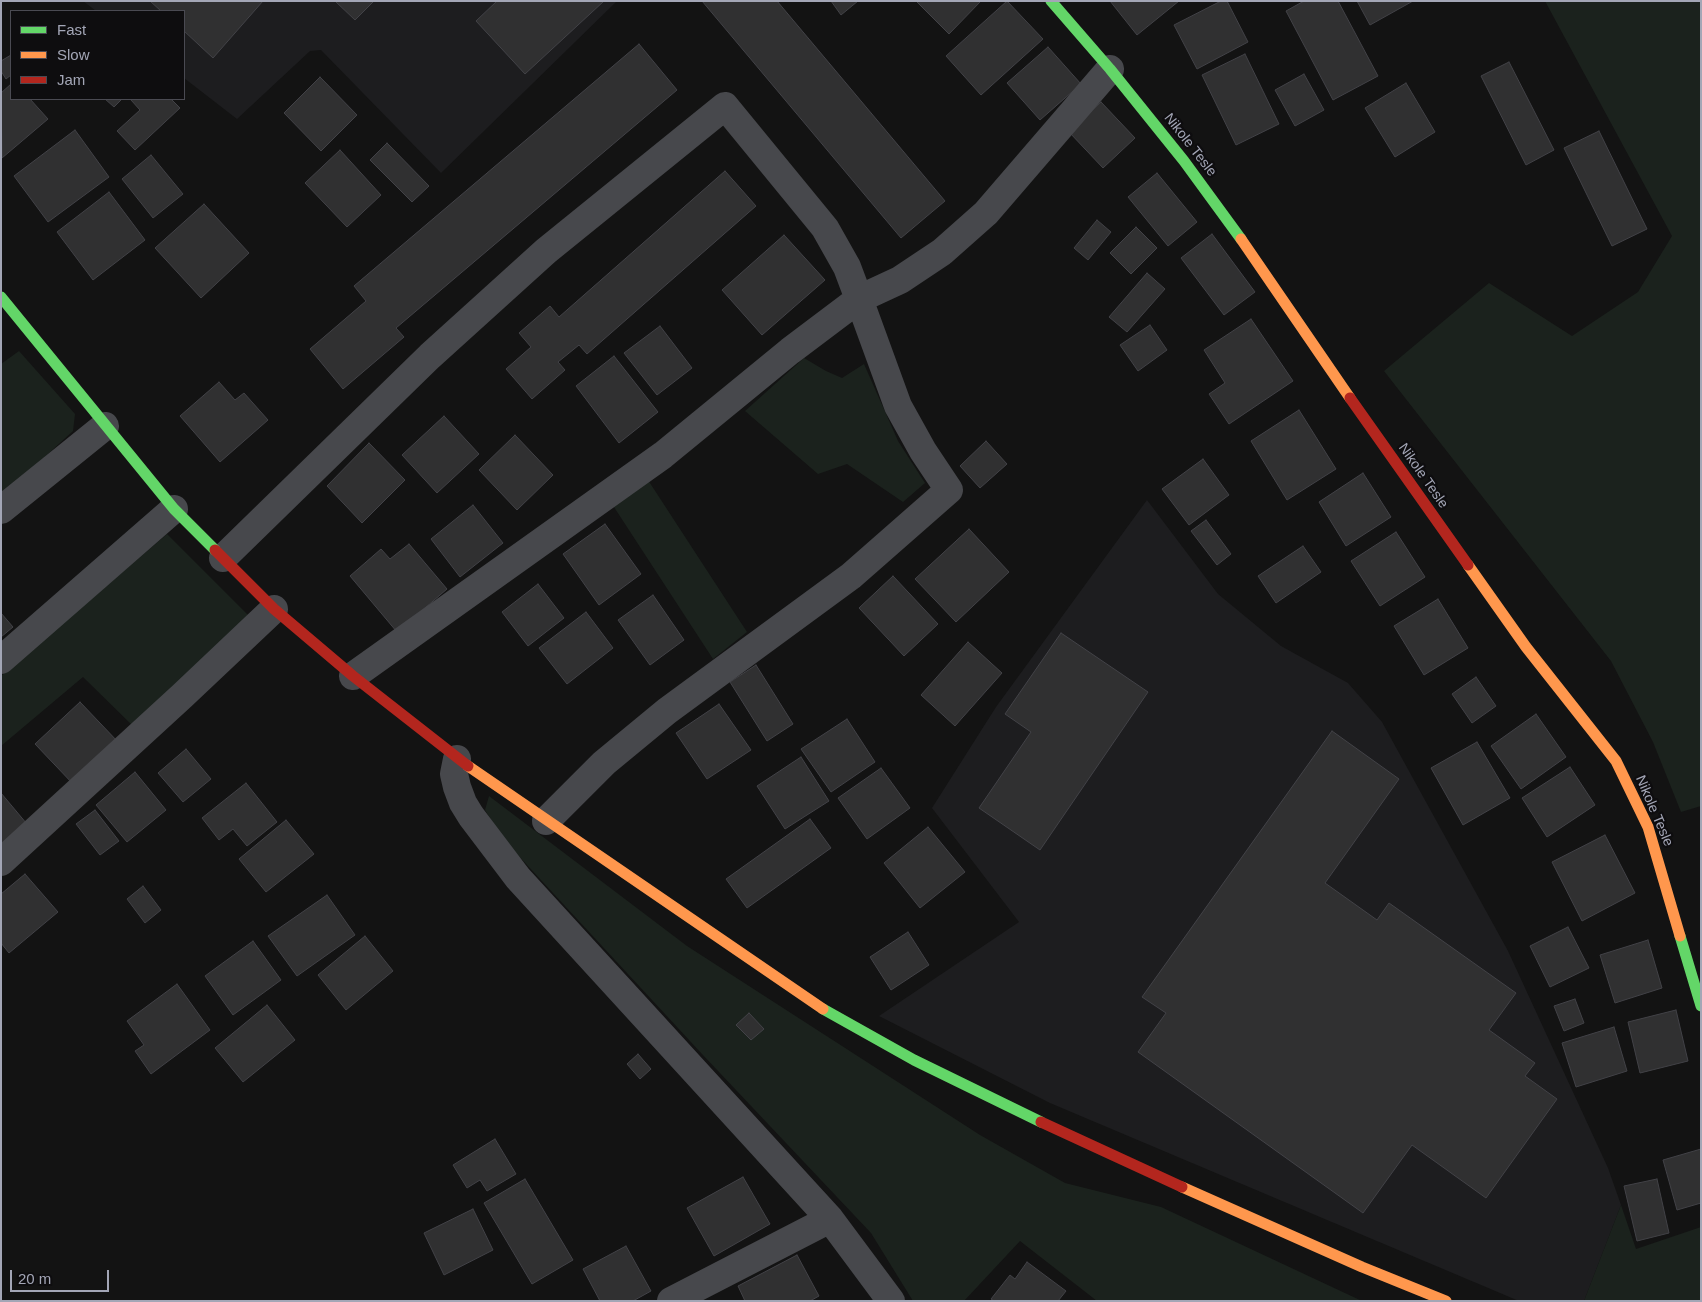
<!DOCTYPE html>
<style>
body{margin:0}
#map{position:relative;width:1702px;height:1302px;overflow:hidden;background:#131313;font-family:Arial,sans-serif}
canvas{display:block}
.frame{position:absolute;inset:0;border:2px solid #a3a6b6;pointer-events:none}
.legend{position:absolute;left:10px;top:10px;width:175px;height:90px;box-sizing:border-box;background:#0e0d0f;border:1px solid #4a4a52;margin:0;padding:6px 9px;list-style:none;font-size:15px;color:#a3a6b6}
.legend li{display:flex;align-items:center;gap:10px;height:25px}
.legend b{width:25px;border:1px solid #4a4a52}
.scale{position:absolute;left:10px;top:1270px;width:99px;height:22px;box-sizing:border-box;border:2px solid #a3a6b6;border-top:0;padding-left:6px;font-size:15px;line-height:18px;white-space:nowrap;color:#a3a6b6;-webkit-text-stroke:4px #0e0d0f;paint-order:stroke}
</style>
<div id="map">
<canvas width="1702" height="1302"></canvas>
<div class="frame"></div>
<ul class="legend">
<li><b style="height:6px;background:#63d668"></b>Fast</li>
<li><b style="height:6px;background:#ff974d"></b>Slow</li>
<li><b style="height:6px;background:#b3261e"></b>Jam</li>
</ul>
<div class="scale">20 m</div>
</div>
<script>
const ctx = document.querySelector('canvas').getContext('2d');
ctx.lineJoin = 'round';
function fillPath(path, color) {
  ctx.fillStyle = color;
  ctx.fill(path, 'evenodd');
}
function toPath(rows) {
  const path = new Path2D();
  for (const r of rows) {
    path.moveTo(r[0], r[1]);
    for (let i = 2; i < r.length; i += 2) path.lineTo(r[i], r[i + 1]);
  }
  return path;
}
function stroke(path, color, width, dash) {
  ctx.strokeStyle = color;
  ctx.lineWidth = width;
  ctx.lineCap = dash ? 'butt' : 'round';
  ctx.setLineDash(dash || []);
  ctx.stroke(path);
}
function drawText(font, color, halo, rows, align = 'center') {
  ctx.font = font + ' Arial,sans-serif';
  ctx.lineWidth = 4.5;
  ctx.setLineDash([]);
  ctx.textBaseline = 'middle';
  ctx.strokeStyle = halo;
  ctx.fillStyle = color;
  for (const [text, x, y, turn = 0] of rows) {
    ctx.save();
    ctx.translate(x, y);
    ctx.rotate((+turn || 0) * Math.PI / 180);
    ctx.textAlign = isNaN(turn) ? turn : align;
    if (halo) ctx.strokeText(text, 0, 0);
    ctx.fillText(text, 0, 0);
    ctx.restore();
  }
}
const built = toPath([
 [83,1,617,1,441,173,321,50,310,51,237,119,184,78,184,11,96,11],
 [1147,500,1218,594,1281,646,1348,683,1382,722,1508,951,1608,1168,1621,1205,1584,1301,1519,1301,1050,1103,879,1016,1019,922,932,808,996,707]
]);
const green = toPath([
 [1545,1,1701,1,1701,806,1681,812,1653,742,1611,661,1384,371,1489,283,1572,336,1638,292,1672,236],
 [19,351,75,414,73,431,1,497,1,364],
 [804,358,826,371,842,378,864,364,898,441,925,483,903,502,847,464,818,474,745,411],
 [648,480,747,632,713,659,612,504],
 [167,534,250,617,134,727,83,677,1,746,1,676],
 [489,796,687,946,980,1135,1065,1183,1161,1207,1362,1301,1097,1301,1020,1241,964,1301,913,1301,871,1233,702,1054,503,839,485,810],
 [1621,1205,1636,1249,1701,1227,1701,1301,1584,1301]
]);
const building = toPath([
 [150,1,263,1,213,58,184,31,184,11,161,11,150,1],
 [335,1,374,1,355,20,335,1],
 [497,1,604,1,525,74,476,21,497,1],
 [702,1,777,1,945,201,901,238,702,1],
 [831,1,858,1,841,15,831,1],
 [916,1,981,1,949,34,916,1],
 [1007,1,1043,39,981,95,946,56,1007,1],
 [1110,1,1179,1,1137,35,1110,1],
 [1221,1,1227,1,1248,42,1197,69,1174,25,1221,1],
 [1304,1,1338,1,1378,76,1333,100,1286,11,1304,1],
 [1357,1,1413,1,1370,25,1357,1],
 [639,44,677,90,396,328,404,337,343,389,310,349,366,301,354,286,639,44],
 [1048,47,1081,84,1040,120,1007,83,1048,47],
 [1245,54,1279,124,1236,145,1202,75,1245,54],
 [11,55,11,75,6,79,1,71,1,61,11,55],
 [1509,62,1554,150,1526,165,1481,76,1509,62],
 [1304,74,1324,110,1295,126,1275,90,1304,74],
 [320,77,357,115,321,151,284,113,320,77],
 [1406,83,1435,132,1395,157,1365,108,1406,83],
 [11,84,11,99,30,99,48,119,2,158,1,93,11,84],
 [105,99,122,99,114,107,105,99],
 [132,99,171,99,180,108,135,150,117,131,140,110,131,100,132,99],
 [1101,102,1135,138,1103,168,1069,132,1101,102],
 [75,130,109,177,48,222,14,176,75,130],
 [1599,131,1647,229,1612,246,1564,148,1599,131],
 [387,143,429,186,412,202,370,160,387,143],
 [340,150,381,195,347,227,305,183,340,150],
 [151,155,183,194,153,218,122,179,151,155],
 [725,171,756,206,587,354,579,345,558,362,565,370,532,399,506,369,531,347,519,333,550,306,559,317,725,171],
 [1157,173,1197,222,1168,246,1128,197,1157,173],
 [109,192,145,240,93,280,57,232,109,192],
 [204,204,249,253,201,298,155,248,204,204],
 [1097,220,1111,232,1088,260,1074,248,1097,220],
 [1136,227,1157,248,1131,274,1110,253,1136,227],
 [1212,234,1255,292,1224,315,1181,258,1212,234],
 [784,235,825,280,762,335,722,290,784,235],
 [1147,273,1165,289,1127,332,1109,317,1147,273],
 [1251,319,1293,381,1229,424,1209,394,1225,383,1204,350,1251,319],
 [1150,325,1167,350,1138,371,1120,345,1150,325],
 [660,326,692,368,657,395,624,353,660,326],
 [614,356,658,412,619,443,576,386,614,356],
 [219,382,235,400,244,393,268,420,220,462,180,416,219,382],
 [1299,410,1336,469,1287,500,1251,441,1299,410],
 [444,416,479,454,437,493,402,455,444,416],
 [515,435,553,475,517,510,479,470,515,435],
 [986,441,1007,464,980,488,960,466,986,441],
 [369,443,405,480,362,523,327,486,369,443],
 [1203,459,1229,495,1189,525,1162,489,1203,459],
 [1363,473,1391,517,1346,546,1319,502,1363,473],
 [473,505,503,543,460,577,431,539,473,505],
 [1206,520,1231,554,1217,565,1191,531,1206,520],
 [605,524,641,574,599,605,563,554,605,524],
 [969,529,1009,572,956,622,915,579,969,529],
 [1396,532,1425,577,1380,606,1351,561,1396,532],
 [409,544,447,589,397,632,350,576,381,549,390,559,409,544],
 [1303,546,1321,572,1276,603,1258,576,1303,546],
 [893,576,938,624,904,656,859,608,893,576],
 [538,584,564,618,528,646,502,612,538,584],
 [653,595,684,640,650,665,618,620,653,595],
 [1438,599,1468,648,1424,675,1394,626,1438,599],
 [586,612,613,648,567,684,539,648,586,612],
 [1,613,13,627,1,637,1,613],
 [1061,633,1148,692,1040,850,979,808,1031,732,1005,714,1061,633],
 [968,642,1002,673,955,726,921,695,968,642],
 [756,665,793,724,767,741,730,682,756,665],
 [1476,677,1496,706,1472,723,1452,694,1476,677],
 [80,702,119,743,74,785,35,744,80,702],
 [719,704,751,750,707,779,676,733,719,704],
 [1536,714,1566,757,1521,789,1491,746,1536,714],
 [847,719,875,762,831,792,801,749,847,719],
 [1332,731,1399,779,1325,883,1377,920,1389,903,1516,993,1489,1030,1535,1063,1525,1076,1557,1099,1486,1198,1412,1145,1363,1213,1138,1052,1166,1013,1142,997,1332,731],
 [1477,742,1510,798,1463,825,1431,768,1477,742],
 [186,749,211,779,183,802,158,773,186,749],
 [801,757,829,801,785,829,757,786,801,757],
 [1570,767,1595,805,1547,837,1522,798,1570,767],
 [881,768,910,808,867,839,838,798,881,768],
 [135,772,166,810,127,842,96,805,135,772],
 [246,783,277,822,247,846,233,829,219,840,202,818,246,783],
 [1,793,32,830,1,856,1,793],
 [95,810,119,841,100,855,76,824,95,810],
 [810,819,831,848,747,908,726,879,810,819],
 [286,820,314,854,266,892,239,859,286,820],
 [928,827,965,872,920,908,884,863,928,827],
 [1605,835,1635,893,1582,921,1552,862,1605,835],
 [25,874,58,912,9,953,1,943,1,894,25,874],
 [143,886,161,910,145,923,127,899,143,886],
 [327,895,355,935,297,976,268,936,327,895],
 [1568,927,1589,968,1550,987,1530,946,1568,927],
 [908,932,929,965,891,990,870,957,908,932],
 [365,936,393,971,346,1010,318,975,365,936],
 [1648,940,1662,988,1615,1003,1600,955,1648,940],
 [253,941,281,980,233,1015,205,976,253,941],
 [177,984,210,1030,151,1074,135,1051,144,1045,127,1021,177,984],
 [1575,999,1584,1023,1564,1031,1554,1006,1575,999],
 [267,1005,295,1040,243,1082,215,1048,267,1005],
 [1676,1010,1688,1061,1640,1073,1628,1022,1676,1010],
 [749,1013,764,1029,751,1040,736,1025,749,1013],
 [1614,1027,1627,1071,1576,1087,1562,1043,1614,1027],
 [638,1054,651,1069,640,1079,627,1064,638,1054],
 [495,1139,516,1174,487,1191,480,1180,467,1188,453,1165,495,1139],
 [1701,1149,1701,1203,1677,1210,1663,1160,1701,1149],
 [743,1177,770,1224,714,1256,687,1208,743,1177],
 [525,1179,573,1260,532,1284,484,1203,525,1179],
 [1657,1179,1669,1233,1637,1241,1624,1186,1657,1179],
 [473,1209,493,1250,444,1275,424,1233,473,1209],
 [626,1246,651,1291,633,1301,600,1301,583,1269,626,1246],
 [797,1255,819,1296,810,1301,745,1301,738,1286,797,1255],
 [1027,1262,1066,1291,1058,1301,994,1301,991,1299,1010,1275,1015,1279,1027,1262]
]);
const street = toPath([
 [1,510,105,426],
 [223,558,430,356,546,251,725,106,825,228,847,267,859,299,790,351,663,455,353,676],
 [1,660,174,509],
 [457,759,454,774,457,787,463,803,471,816,518,878,830,1219,891,1301],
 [546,821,604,763,667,711,851,576,949,490,923,451,898,406,859,299,900,280,942,252,986,213,1110,69],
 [1,862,182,696,274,609],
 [671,1301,830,1219]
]);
const fast = toPath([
 [1051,1,1110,69,1184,161,1241,239],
 [1,297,174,509,215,550],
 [1680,936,1701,1006],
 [823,1009,914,1060,1041,1122]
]);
const slow = toPath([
 [1241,239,1350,398],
 [1468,565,1526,647,1616,761,1648,827,1680,936],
 [468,766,823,1009],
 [1182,1187,1362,1267,1446,1301]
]);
const jam = toPath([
 [1350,398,1468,565],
 [215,550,274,609,353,676,468,766],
 [1041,1122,1182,1187]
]);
const streetNames = [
 ["Nikole Tesle",1190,145,52],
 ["Nikole Tesle",1423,476,55],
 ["Nikole Tesle",1654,811,67]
];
fillPath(built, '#1d1d1f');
fillPath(green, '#1b221d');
fillPath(building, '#303031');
stroke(building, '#424247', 1);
stroke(street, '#47484c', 28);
stroke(fast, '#63d668', 11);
stroke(slow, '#ff974d', 11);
stroke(jam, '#b3261e', 11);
drawText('14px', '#a3a6b6', '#0e0d0f', streetNames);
</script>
